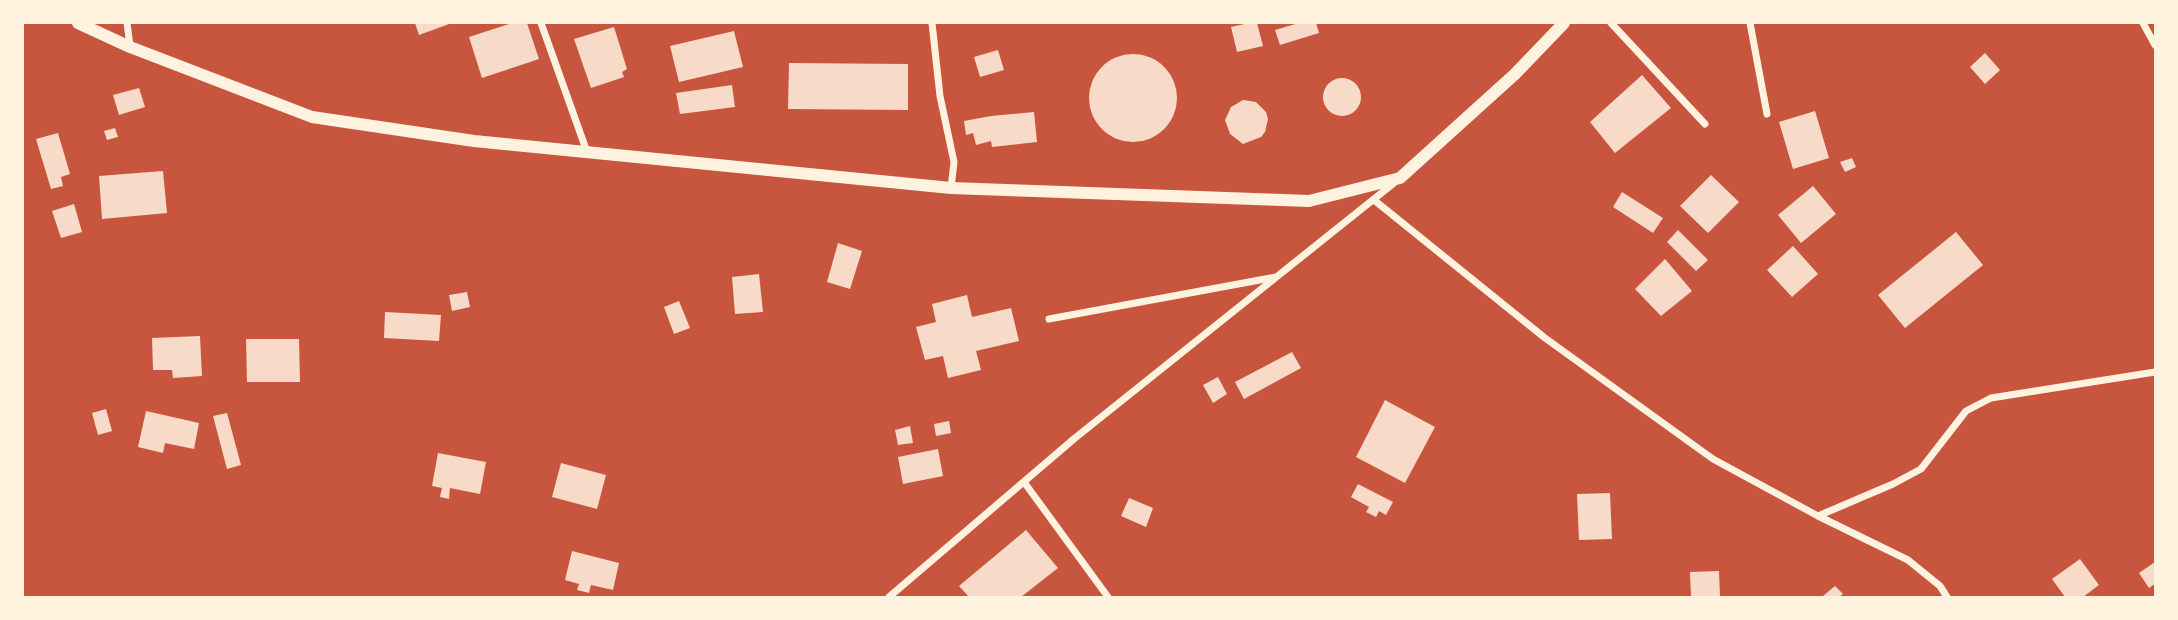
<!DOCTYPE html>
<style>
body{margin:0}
#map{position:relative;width:2178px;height:620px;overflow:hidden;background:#c8553d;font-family:"Varela Round",sans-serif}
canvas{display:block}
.frame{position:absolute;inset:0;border:24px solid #fff3e0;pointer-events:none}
</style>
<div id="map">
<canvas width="2178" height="620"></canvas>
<div class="frame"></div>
</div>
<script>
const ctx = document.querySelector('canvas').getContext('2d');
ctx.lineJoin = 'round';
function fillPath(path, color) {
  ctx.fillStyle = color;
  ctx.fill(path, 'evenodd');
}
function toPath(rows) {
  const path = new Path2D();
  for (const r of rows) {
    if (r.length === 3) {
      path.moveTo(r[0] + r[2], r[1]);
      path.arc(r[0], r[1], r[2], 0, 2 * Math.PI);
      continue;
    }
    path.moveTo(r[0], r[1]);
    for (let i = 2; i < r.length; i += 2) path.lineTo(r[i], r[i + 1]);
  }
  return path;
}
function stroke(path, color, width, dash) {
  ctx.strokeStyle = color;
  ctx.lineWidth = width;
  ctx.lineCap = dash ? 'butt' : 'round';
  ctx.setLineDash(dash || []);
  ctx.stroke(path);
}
const building = toPath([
 [415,23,452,23,419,35],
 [512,23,527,23,539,59,482,78,469,37],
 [1249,23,1257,23,1263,46,1237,52,1231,27],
 [1299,23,1316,23,1319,33,1280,45,1275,30],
 [614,27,627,69,622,72,624,77,591,88,574,39],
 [734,31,743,67,679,82,670,46],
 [998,50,1004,70,980,77,974,57],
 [1985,53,2000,70,1985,84,1970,67],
 [1133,98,44],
 [789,63,908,64,908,110,788,109],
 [1642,75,1671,108,1615,153,1590,122],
 [1342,97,19],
 [732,85,735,107,680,114,676,93],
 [139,88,145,107,119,115,113,95],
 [1243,100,1256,102,1266,112,1268,119,1265,132,1261,137,1243,144,1230,134,1225,120,1231,107],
 [1815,111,1829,158,1793,169,1779,122],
 [1034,112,1037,142,992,147,991,141,976,145,973,133,966,135,964,121,991,116],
 [115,128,118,137,107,140,104,131],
 [58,133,70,174,61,177,63,186,51,189,36,139],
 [1852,158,1856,167,1845,172,1840,162],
 [163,171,167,213,102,219,99,176],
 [1711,175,1739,202,1708,233,1680,206],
 [1813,186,1836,214,1801,243,1778,215],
 [1622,192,1663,218,1653,233,1613,207],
 [74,204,82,232,61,238,52,211],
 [1678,230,1708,260,1696,271,1667,242],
 [1956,232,1983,265,1905,328,1878,295],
 [838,243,862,251,850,289,827,282],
 [1793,246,1818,274,1792,297,1767,270],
 [1665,259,1692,291,1661,316,1635,289],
 [759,274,763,312,735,314,732,277],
 [467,292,470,307,452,311,449,295],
 [967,295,972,317,1011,308,1019,341,976,351,981,370,948,378,943,356,925,360,916,327,936,322,932,304],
 [679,301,690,328,674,334,664,307],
 [385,312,441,315,439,341,384,338],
 [200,336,202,376,173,378,172,370,153,370,152,338],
 [246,339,299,339,300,382,247,382],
 [1292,352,1301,368,1244,399,1235,382],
 [1218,377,1227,394,1213,403,1203,385],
 [1385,400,1435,427,1405,483,1356,457],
 [106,409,112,431,98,435,92,413],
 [146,411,199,423,194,449,165,443,163,453,138,447],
 [227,413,241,465,227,469,213,416],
 [949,421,951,433,936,436,934,424],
 [910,426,913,443,898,445,895,430],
 [938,449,943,476,903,484,898,457],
 [438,453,486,462,480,494,450,488,449,499,440,497,442,488,432,486],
 [561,463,606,475,597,509,552,497],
 [1358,484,1393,502,1386,515,1379,511,1376,517,1366,512,1369,507,1351,497],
 [1610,493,1612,539,1579,540,1577,494],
 [1129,498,1153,508,1146,527,1121,516],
 [1026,530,1058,568,1021,597,969,597,959,586],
 [572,551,619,563,613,590,591,585,589,593,577,590,579,584,565,580],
 [2080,559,2099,585,2083,597,2065,597,2052,579],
 [2155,562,2155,584,2149,588,2139,573],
 [1719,571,1720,597,1691,597,1690,572],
 [1835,586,1843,594,1839,597,1825,597,1823,596]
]);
const minor = toPath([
 [127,23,130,46],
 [541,23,587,152],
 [932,23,940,96,954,162,951,188],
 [1611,23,1705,124],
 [1750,23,1767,114],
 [2143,23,2155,45],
 [1374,200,1545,338,1713,459,1818,516,1908,560,1940,586,1947,597],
 [1049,319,1276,277],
 [1024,482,1108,597],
 [1818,516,1893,484,1921,469,1966,411,1991,398,2155,372],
 [889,597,1075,438,1394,183]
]);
const tertiary = toPath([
 [78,23,130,47,312,117,474,141,951,188,1309,201,1400,178,1515,74,1564,23]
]);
fillPath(building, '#f7dbc8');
stroke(minor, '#fff3e0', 7);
stroke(tertiary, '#fff3e0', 12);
</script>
